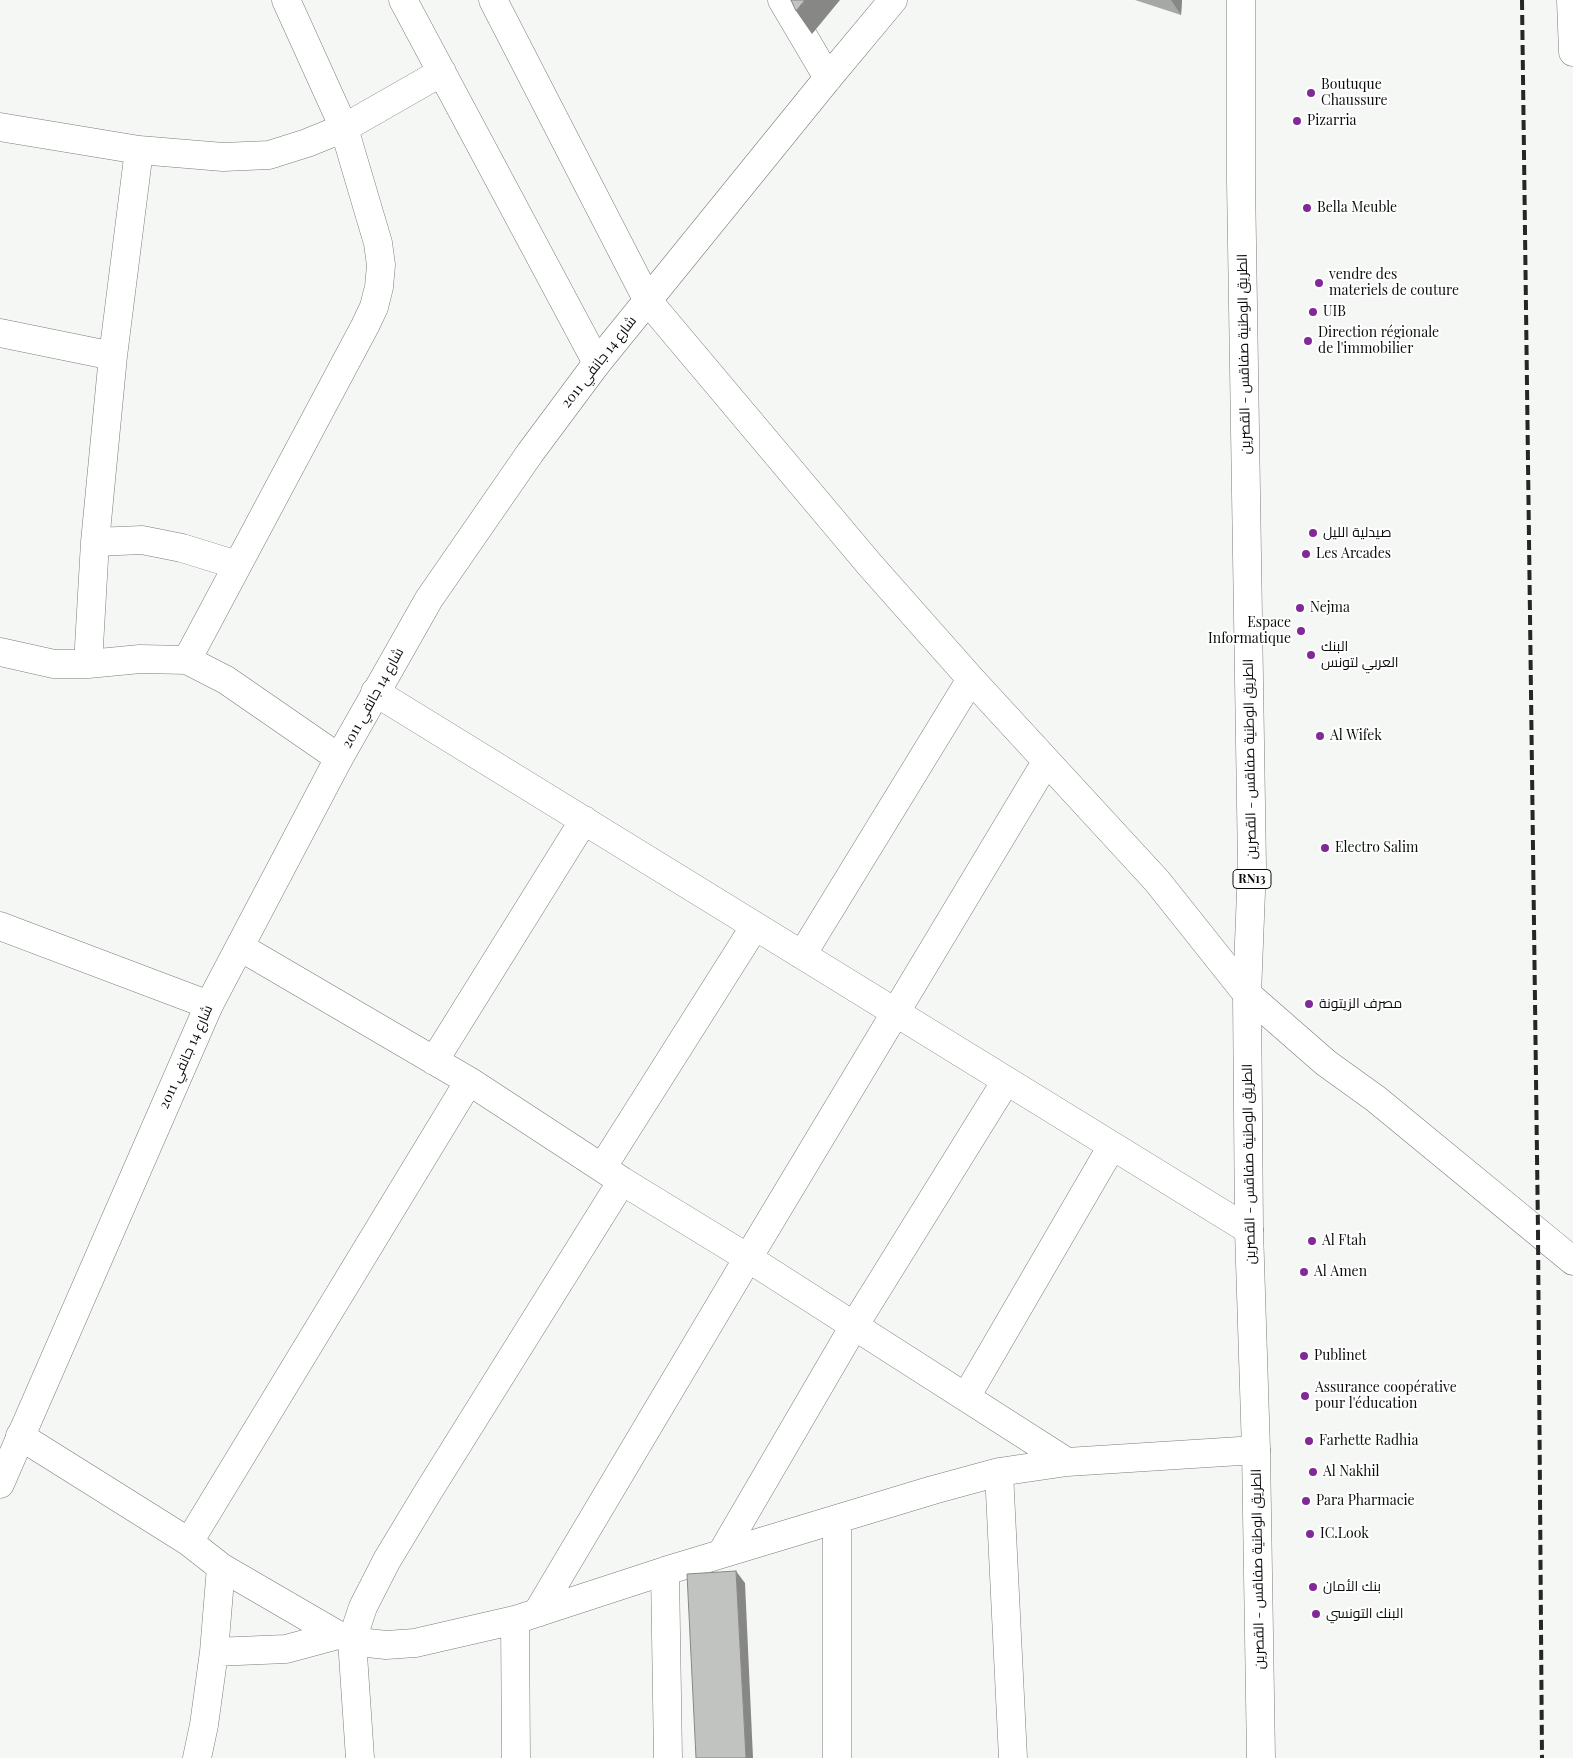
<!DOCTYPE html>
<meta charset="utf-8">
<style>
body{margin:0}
canvas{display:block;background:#f5f7f4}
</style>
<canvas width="1573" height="1758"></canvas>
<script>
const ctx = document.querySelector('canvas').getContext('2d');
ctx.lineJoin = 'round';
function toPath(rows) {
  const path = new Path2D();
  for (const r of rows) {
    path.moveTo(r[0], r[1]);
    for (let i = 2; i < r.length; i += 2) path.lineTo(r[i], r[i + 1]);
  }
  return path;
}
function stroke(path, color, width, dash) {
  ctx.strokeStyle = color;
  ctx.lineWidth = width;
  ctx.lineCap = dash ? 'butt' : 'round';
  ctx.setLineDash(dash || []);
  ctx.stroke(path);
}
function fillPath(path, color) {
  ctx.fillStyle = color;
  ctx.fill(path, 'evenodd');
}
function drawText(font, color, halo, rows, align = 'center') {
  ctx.font = font + ' "Playfair Display",Cairo,serif';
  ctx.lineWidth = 4;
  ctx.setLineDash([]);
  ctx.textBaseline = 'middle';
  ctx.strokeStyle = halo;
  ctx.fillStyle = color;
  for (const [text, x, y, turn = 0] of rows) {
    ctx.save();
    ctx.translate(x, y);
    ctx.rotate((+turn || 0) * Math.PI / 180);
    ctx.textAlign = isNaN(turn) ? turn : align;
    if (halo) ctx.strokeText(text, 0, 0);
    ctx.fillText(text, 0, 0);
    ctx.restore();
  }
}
const minor = toPath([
 [403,0,597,363],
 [493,0,648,301,870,565,971,679,1157,881,1247,994,1326,1063,1376,1099,1573,1261],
 [782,0,828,78],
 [1571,0,1573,52],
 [0,127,139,150,223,157,269,155,307,143,344,128,442,72],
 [0,333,113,356],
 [95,542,142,540,182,548,237,565],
 [0,652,54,664,88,664,140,659,187,660,226,680,339,758],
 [187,660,365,326,374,307,379,287,381,265,378,243,344,128,286,0],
 [88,664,95,542,113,356,139,150],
 [375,692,1249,1230],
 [0,926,209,1005],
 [240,947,469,1081,622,1181,748,1258,1067,1462],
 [802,955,971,679],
 [434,1061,584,820],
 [602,1168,755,926],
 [966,1397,1112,1146],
 [20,1436,189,1542,221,1567,338,1635,368,1643,386,1645,415,1643,515,1620,665,1571,933,1490,999,1472,1067,1462,1256,1450],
 [999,1472,1013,1758],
 [837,1519,837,1758],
 [189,1542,469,1081],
 [721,1554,854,1326,1006,1081],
 [665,1571,668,1758],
 [537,1613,748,1258,1046,762],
 [515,1620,516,1758],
 [214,1652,286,1649,338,1635],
 [197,1758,204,1725,214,1652,221,1567],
 [360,1758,352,1640,363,1607,387,1560,428,1492,622,1181]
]);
const major = toPath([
 [1241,0,1241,181,1252,866,1247,994,1249,1230,1256,1450,1261,1758],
 [0,1484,209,1005,339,758,429,599,530,453,597,363,828,78,893,0]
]);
const rail = toPath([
 [1522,0,1538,1232,1542,1758]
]);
const wall = toPath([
 [1135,0,1182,0,1181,15]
]);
const shadedWall = toPath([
 [805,0,840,0,812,34,796,11],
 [1171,0,1182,0,1181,15],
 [736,1571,745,1583,753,1758,746,1758]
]);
const building = toPath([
 [791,0,805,0,796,11,791,0],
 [736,1571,746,1758,696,1758,687,1574,736,1571]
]);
const markers = [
 [1311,93,5,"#812a97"],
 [1297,121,5,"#812a97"],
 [1307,208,5,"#812a97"],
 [1319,283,5,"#812a97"],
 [1313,312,5,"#812a97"],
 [1308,341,5,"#812a97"],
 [1313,533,5,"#812a97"],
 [1306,554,5,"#812a97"],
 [1300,608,5,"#812a97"],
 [1301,631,5,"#812a97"],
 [1311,655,5,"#812a97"],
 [1320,736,5,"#812a97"],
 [1325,848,5,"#812a97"],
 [1309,1004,5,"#812a97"],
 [1312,1241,5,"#812a97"],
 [1304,1272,5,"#812a97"],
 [1304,1356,5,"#812a97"],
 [1305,1396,5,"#812a97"],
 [1309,1441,5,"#812a97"],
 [1313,1472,5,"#812a97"],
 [1306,1501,5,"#812a97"],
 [1310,1534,5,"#812a97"],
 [1313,1587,5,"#812a97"],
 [1316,1614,5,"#812a97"]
];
const shields = [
 [1252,879,38]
];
const shieldNames = [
 ["RN13",1252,879]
];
const poiNames = [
 ["Boutuque",1321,85],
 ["Chaussure",1321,101],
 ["Pizarria",1307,121],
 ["Bella Meuble",1317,208],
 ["vendre des",1329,275],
 ["materiels de couture",1329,291],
 ["UIB",1323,312],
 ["Direction régionale",1318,333],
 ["de l'immobilier",1318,349],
 ["صيدلية الليل",1323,533],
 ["Les Arcades",1316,554],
 ["Nejma",1310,608],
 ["Espace",1291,623,"right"],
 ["Informatique",1291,639,"right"],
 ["البنك",1321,647],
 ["العربي لتونس",1321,663],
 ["Al Wifek",1330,736],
 ["Electro Salim",1335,848],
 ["مصرف الزيتونة",1319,1004],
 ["Al Ftah",1322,1241],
 ["Al Amen",1314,1272],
 ["Publinet",1314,1356],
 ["Assurance coopérative",1315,1388],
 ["pour l'éducation",1315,1404],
 ["Farhette Radhia",1319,1441],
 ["Al Nakhil",1323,1472],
 ["Para Pharmacie",1316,1501],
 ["IC.Look",1320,1534],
 ["بنك الأمان",1323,1587],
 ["البنك التونسي",1326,1614]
];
const streetNames = [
 ["الطريق الوطنية صفاقس - القصرين",1244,354,-91],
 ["شارع 14 جانفي 2011",599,362,-52],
 ["شارع 14 جانفي 2011",373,698,-61],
 ["الطريق الوطنية صفاقس - القصرين",1250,759,-91],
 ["شارع 14 جانفي 2011",186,1057,-66],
 ["الطريق الوطنية صفاقس - القصرين",1249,1164,-91],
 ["الطريق الوطنية صفاقس - القصرين",1258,1569,-91]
];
stroke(minor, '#7a7c7a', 29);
stroke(major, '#7a7c7a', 29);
stroke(minor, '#fff', 28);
stroke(major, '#fff', 28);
stroke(rail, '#252625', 4, [10, 5]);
fillPath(wall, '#a6a8a5');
fillPath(shadedWall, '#878886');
fillPath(building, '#c1c3c0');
stroke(building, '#878886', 1);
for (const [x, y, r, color] of markers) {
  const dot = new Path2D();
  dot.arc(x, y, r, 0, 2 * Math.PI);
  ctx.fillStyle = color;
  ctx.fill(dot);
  stroke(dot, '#fff', 2);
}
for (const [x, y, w] of shields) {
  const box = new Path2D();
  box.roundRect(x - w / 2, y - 9.5, w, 19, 4);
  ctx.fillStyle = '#fff';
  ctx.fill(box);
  stroke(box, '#0c0d0c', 1);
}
drawText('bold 12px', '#0c0d0c', null, shieldNames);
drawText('14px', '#0c0d0c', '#fff', poiNames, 'left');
drawText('14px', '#0c0d0c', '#fff', streetNames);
</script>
